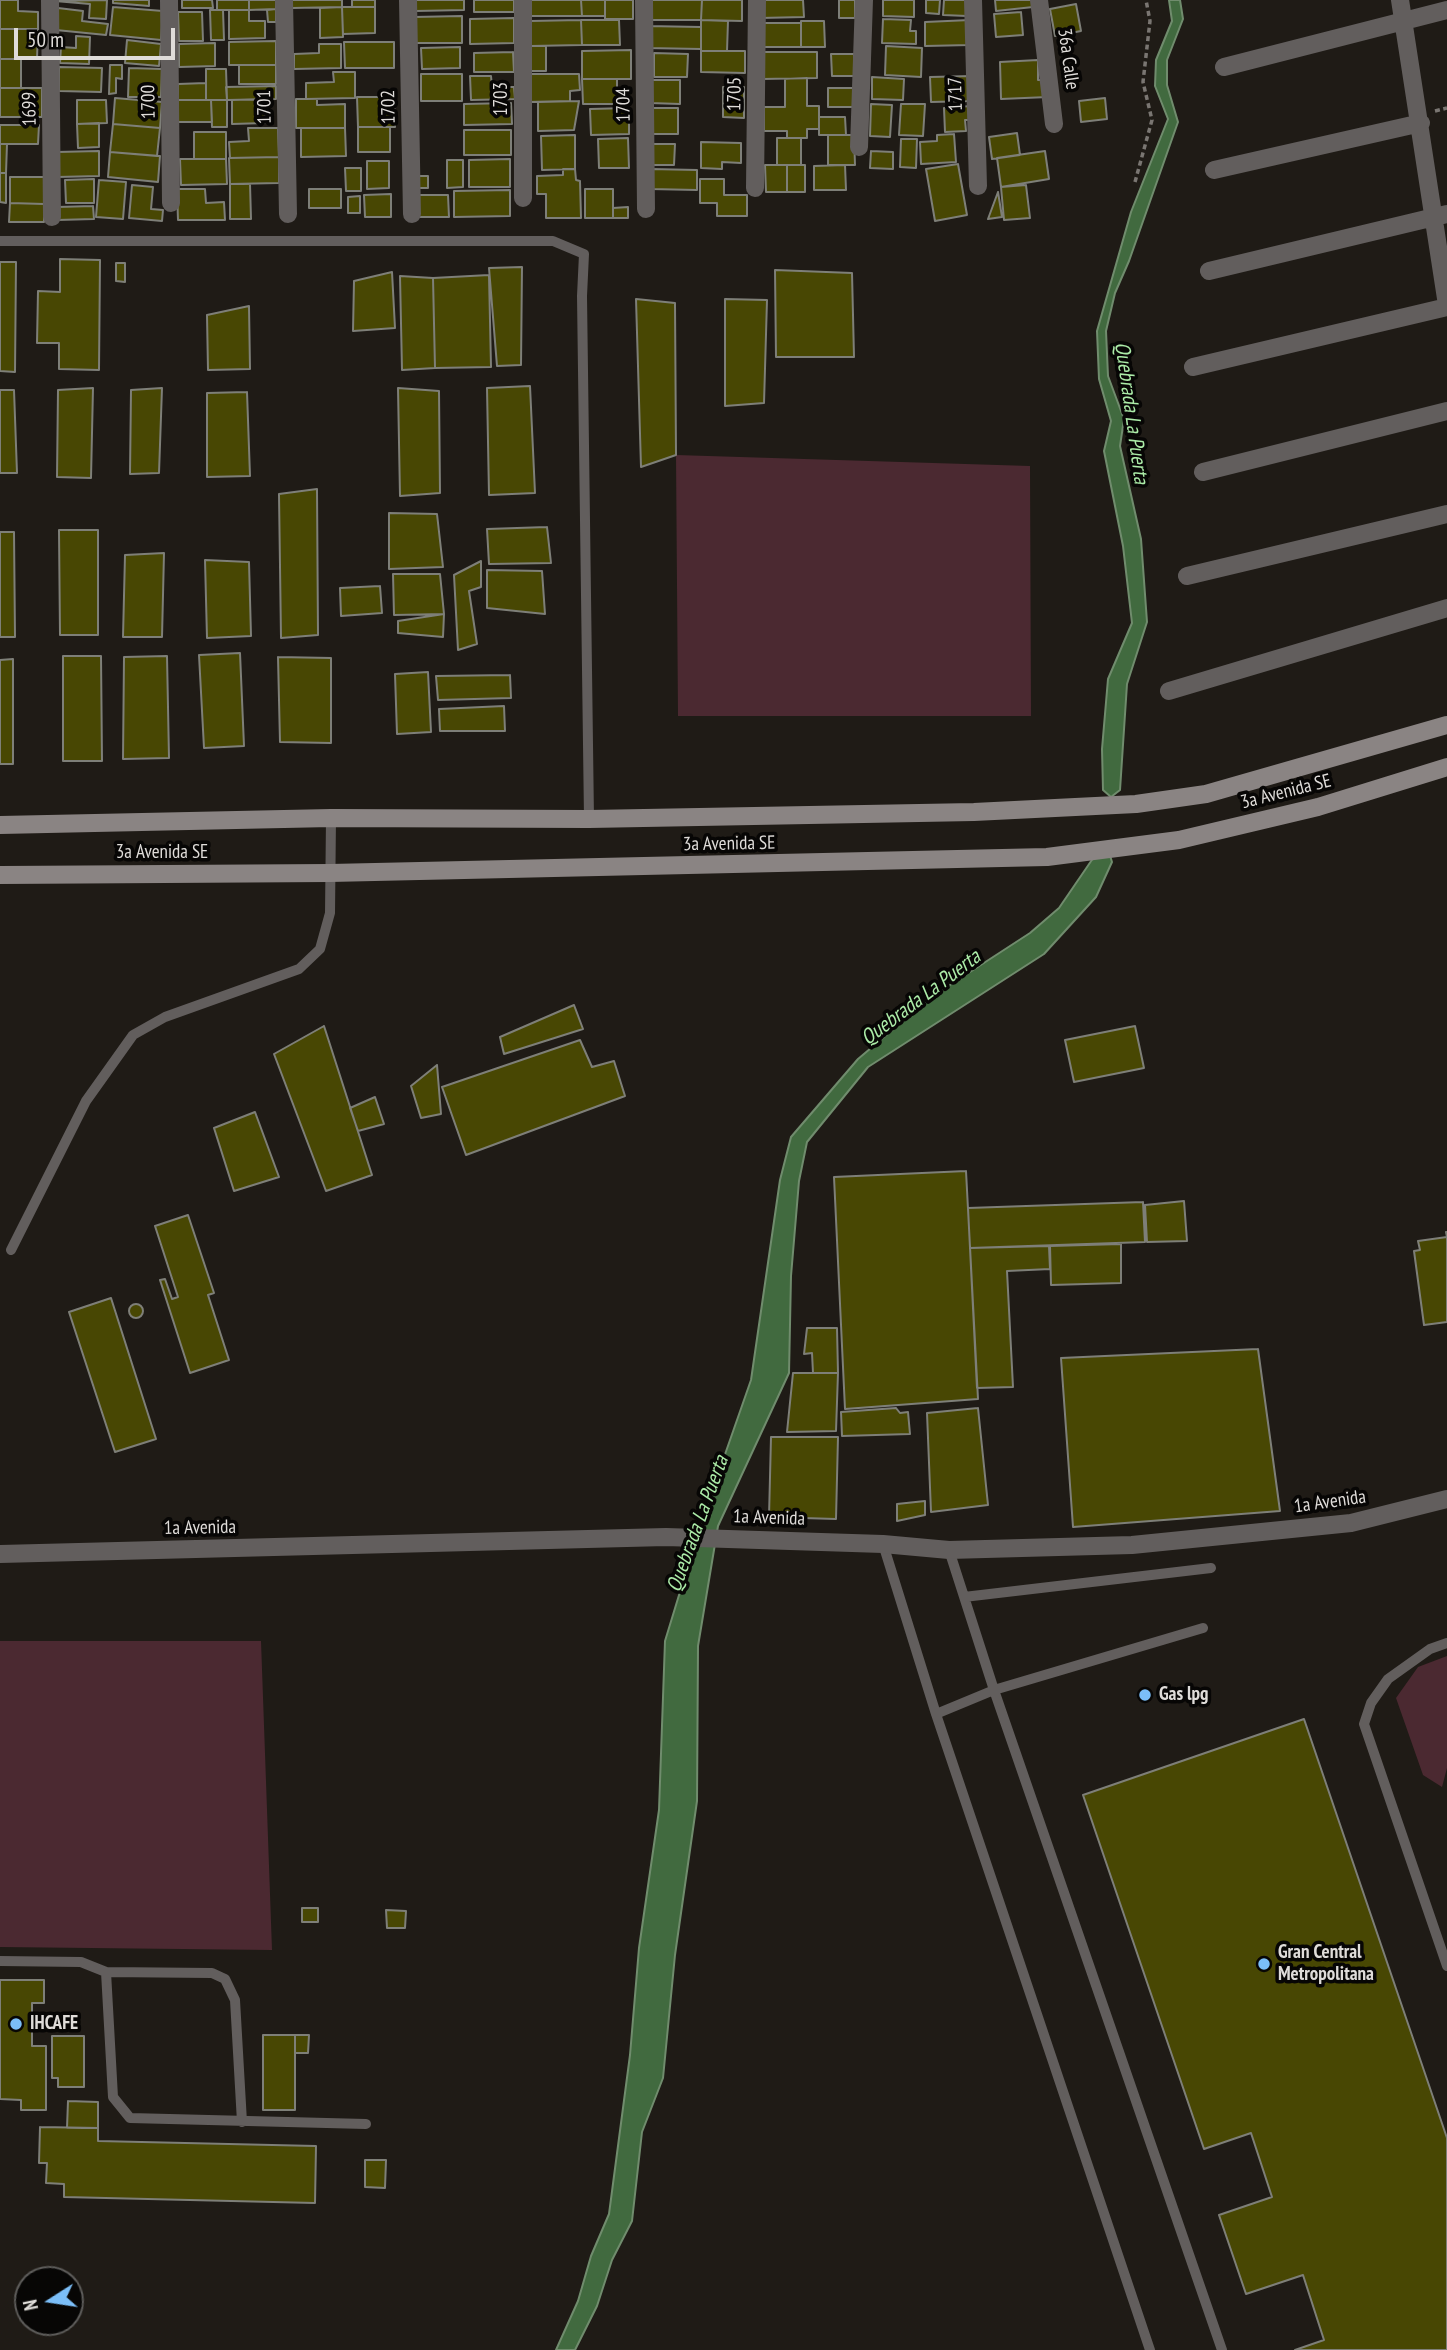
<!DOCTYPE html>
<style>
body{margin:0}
#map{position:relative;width:1447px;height:2350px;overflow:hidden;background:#1f1b16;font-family:"PT Sans Narrow",sans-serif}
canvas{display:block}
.north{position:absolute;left:14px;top:2266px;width:70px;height:70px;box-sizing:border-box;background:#070605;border:2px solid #5d5c5a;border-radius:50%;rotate:258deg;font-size:19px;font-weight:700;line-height:28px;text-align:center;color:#dfdcd9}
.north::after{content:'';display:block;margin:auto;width:24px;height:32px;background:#7bbef8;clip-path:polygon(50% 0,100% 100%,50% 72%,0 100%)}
.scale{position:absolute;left:14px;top:28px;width:161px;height:32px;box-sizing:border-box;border:4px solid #dfdcd9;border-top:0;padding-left:9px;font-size:21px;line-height:24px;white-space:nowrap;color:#dfdcd9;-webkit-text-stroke:5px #070605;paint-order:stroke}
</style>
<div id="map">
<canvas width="1447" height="2350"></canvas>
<div class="north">N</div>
<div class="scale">50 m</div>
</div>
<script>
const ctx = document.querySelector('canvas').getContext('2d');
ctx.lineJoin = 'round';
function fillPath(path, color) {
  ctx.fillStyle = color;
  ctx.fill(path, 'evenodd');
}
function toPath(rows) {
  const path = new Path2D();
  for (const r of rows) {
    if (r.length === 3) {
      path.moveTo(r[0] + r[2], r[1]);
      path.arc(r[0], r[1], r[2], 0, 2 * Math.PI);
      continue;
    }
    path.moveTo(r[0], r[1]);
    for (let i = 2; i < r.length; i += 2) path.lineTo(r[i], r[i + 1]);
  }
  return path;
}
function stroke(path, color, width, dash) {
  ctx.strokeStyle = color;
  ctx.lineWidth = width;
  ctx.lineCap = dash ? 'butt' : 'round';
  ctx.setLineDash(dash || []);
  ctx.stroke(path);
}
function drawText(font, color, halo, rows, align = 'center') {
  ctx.font = font + ' "PT Sans Narrow",sans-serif';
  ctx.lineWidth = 7;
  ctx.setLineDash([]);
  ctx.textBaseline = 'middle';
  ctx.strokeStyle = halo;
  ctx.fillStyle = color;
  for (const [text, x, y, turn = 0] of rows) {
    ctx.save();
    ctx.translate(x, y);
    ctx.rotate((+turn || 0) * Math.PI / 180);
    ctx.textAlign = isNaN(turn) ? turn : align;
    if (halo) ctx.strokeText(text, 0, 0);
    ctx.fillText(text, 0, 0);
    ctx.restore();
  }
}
const green = toPath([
 [676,455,1030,466,1031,716,678,716],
 [0,1641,261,1641,272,1950,0,1947],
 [1447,1656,1447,1768,1442,1787,1423,1775,1396,1698,1418,1667]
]);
const water = toPath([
 [1169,0,1180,0,1183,19,1167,60,1167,85,1178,122,1129,261,1115,293,1106,331,1108,376,1124,419,1120,446,1141,539,1147,622,1127,684,1120,790,1111,797,1103,790,1102,749,1108,679,1132,623,1123,546,1104,451,1111,421,1099,379,1097,331,1131,212,1168,119,1155,86,1156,60,1172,21,1169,0],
 [1107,846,1112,862,1096,897,1044,954,868,1067,807,1142,799,1181,791,1276,789,1373,718,1526,698,1646,697,1801,675,1955,663,2078,642,2132,632,2221,612,2260,597,2306,575,2350,556,2350,578,2301,591,2256,609,2214,630,2055,639,1948,659,1810,665,1641,701,1523,751,1380,780,1180,791,1137,858,1059,930,998,1030,933,1059,908,1098,851,1107,846]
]);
const building = toPath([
 [0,0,18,0,18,11,38,12,38,29,0,29,0,0],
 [107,0,106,19,89,18,90,4,55,1,107,0],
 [113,0,149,0,149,6,113,3,113,0],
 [182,0,212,0,213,8,182,8,182,0],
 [217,0,249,0,249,10,217,10,217,0],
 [249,0,276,0,276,9,249,10,249,0],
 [292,0,342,0,342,7,292,8,292,0],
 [352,0,375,0,375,7,352,7,352,0],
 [414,0,464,0,464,10,415,11,414,0],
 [474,0,514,0,514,12,474,12,474,0],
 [529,0,581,0,582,16,529,16,529,0],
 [581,0,605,0,605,16,582,16,581,0],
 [605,0,633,0,633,19,605,19,605,0],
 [647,0,702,0,701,20,647,20,647,0],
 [702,0,742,0,742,21,701,20,702,0],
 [760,0,803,0,804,17,760,18,760,0],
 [839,0,855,0,855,18,839,18,839,0],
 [883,0,914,0,914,17,883,16,883,0],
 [926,0,940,0,939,14,926,13,926,0],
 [944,0,968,0,967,16,943,15,944,0],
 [995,0,1032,0,1033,7,996,11,995,0],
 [1076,4,1081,31,1055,36,1050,9,1076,4],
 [113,7,163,11,161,40,110,35,113,7],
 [342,7,375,7,375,33,343,34,342,7],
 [342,7,343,37,320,38,320,8,342,7],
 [58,8,83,11,82,21,108,24,106,35,56,30,58,8],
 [276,9,276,22,268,22,267,10,276,9],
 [210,10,223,10,224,40,211,40,210,10],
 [229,10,249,10,249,21,265,21,265,38,229,39,229,10],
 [178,12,202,12,203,41,179,41,178,12],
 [1021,12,1023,35,996,37,994,14,1021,12],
 [462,16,462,43,415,43,414,17,462,16],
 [514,18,514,43,470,44,470,19,514,18],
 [883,19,911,20,910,31,916,31,916,44,882,43,883,19],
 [581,20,582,45,531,46,530,21,581,20],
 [581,20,619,20,620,45,582,45,581,20],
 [701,20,728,21,727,51,701,51,701,20],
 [970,20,970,45,925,46,925,22,970,20],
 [801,21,824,21,825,47,801,47,801,21],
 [761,23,801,23,801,47,762,47,761,23],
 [647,26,701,27,701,49,646,48,647,26],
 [0,29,38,29,37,59,0,59,0,29],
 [76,36,90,37,89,64,60,63,61,47,76,48,76,36],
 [127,40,161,44,159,66,125,63,127,40],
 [276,41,276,65,229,65,229,42,276,41],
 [344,42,394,42,394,68,345,68,344,42],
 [215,43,215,66,179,67,179,44,215,43],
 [319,44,341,44,341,68,294,69,294,54,319,53,319,44],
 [531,46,546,46,546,71,531,71,531,46],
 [886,46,922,48,921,77,885,75,886,46],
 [460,47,460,68,422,69,421,48,460,47],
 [631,50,631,79,582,79,582,51,631,50],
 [701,51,745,51,745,73,701,72,701,51],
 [513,52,514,72,474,72,474,53,513,52],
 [762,52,817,52,817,78,762,79,762,52],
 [654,53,688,54,687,77,654,77,654,53],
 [831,54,854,54,854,76,832,76,831,54],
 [0,59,21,59,21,88,0,88,0,59],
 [1038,60,1038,80,1047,80,1048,97,1001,99,1000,62,1038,60],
 [110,65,122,65,122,79,116,78,116,93,109,94,110,65],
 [239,65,276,65,276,84,239,84,239,65],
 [59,67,102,68,101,92,59,91,59,67],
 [129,68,162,69,161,97,128,97,129,68],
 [206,69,226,69,227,100,206,100,206,69],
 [333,72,355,72,355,98,306,99,306,83,334,82,333,72],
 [421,74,462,74,462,101,421,101,421,74],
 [529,74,579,74,580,90,570,91,570,101,529,102,529,74],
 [470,76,491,76,492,87,514,87,515,99,471,100,470,76],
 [972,76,972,101,931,102,930,77,972,76],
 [872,77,904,79,903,100,872,99,872,77],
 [807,78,807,106,819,106,819,129,807,129,807,138,787,138,787,131,764,131,764,107,785,107,785,79,807,78],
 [582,79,617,79,617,104,583,104,582,79],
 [650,80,680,80,680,104,650,103,650,80],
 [206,83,206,100,178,100,178,84,206,83],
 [276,86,276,99,227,100,226,87,276,86],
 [723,87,744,87,744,118,723,117,723,87],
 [0,88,42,88,42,117,0,117,0,88],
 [828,88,855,88,855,107,828,107,828,88],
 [357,97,394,97,395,127,358,127,357,97],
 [115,98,162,102,160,128,113,124,115,98],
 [1105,98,1107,119,1081,122,1079,101,1105,98],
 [264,99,265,123,232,124,232,100,264,99],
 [296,99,317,99,317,105,345,104,345,128,296,128,296,99],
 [77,100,106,100,107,123,77,124,77,100],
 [176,100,211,100,212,122,176,122,176,100],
 [211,100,227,100,227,127,212,127,211,100],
 [579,101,574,130,538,131,538,102,579,101],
 [511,103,512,124,464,125,464,104,511,103],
 [871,104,892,105,890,137,870,136,871,104],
 [901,104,925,104,923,136,899,135,901,104],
 [971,106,972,120,965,120,966,131,945,132,944,108,971,106],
 [629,108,629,134,591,135,590,109,629,108],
 [648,108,678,108,678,134,648,134,648,108],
 [819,117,845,117,846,135,819,135,819,117],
 [99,123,99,147,78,148,77,124,99,123],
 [113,124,160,128,157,156,110,152,113,124],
 [0,125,39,125,38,144,0,144,0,125],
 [358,127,390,127,390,152,358,152,358,127],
 [248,128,278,128,279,157,230,158,229,142,249,141,248,128],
 [301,128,345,128,346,156,301,157,301,128],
 [464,130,511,130,511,155,464,155,464,130],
 [194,132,226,132,226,159,194,159,194,132],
 [1017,133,1020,155,992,159,989,137,1017,133],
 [954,134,956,162,921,164,920,142,937,141,937,135,954,134],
 [575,135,575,169,542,170,541,136,575,135],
 [828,135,854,135,855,165,828,165,828,135],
 [628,138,629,168,599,168,598,139,628,138],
 [777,138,801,138,801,165,777,165,777,138],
 [901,139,917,139,916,168,900,167,901,139],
 [701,142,741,143,741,163,722,162,722,169,701,168,701,142],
 [0,144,7,144,6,173,0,173,0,144],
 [651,144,675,144,674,165,651,165,651,144],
 [99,151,99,176,57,177,57,152,99,151],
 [871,151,893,152,893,169,870,168,871,151],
 [1045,151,1049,179,1001,187,997,158,1045,151],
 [110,152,160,156,158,182,108,177,110,152],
 [279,157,279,183,230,184,229,158,279,157],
 [180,159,226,159,227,184,181,185,180,159],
 [510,159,510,187,469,187,469,160,510,159],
 [447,160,463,160,463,187,447,188,447,160],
 [367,161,389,161,389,188,367,189,367,161],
 [958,164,967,215,935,221,926,169,958,164],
 [765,165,787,165,787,192,766,192,765,165],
 [787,165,805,165,805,192,787,192,787,165],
 [845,165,846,190,814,190,814,166,845,165],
 [345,168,361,168,361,191,346,191,345,168],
 [563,169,575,169,576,180,580,181,581,218,546,218,546,194,537,194,537,176,563,175,563,169],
 [650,169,697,170,697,190,650,189,650,169],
 [0,173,6,173,6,203,0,202,0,173],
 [416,176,428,176,428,188,416,188,416,176],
 [10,177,44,177,44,204,10,203,10,177],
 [94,179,94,203,66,203,65,180,94,179],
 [700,179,724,179,724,195,747,195,747,216,717,216,717,203,700,203,700,179],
 [99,180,126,182,123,219,96,217,99,180],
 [230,184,250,184,251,219,230,219,230,184],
 [132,185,153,187,151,209,163,210,162,221,129,218,132,185],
 [1026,185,1030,218,1004,220,1001,187,1026,185],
 [177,189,205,189,206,203,224,202,225,220,178,220,177,189],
 [309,189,341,189,341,208,309,208,309,189],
 [585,189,613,189,613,218,585,218,585,189],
 [510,190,510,216,454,217,454,191,510,190],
 [998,192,1002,217,988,219,998,192],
 [391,194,391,217,365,217,364,195,391,194],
 [417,195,448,195,449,217,417,217,417,195],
 [360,196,360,213,348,213,348,197,360,196],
 [10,203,44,204,44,222,9,222,10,203],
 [93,206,94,219,57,220,57,207,93,206],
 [628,207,628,218,613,218,613,208,628,207],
 [60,259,100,260,99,370,59,369,59,343,37,343,38,291,60,292,60,259],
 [0,262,16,262,15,372,0,371,0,262],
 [116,263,125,263,125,282,116,281,116,263],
 [522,267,521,365,497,366,489,268,522,267],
 [775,270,852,273,854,357,776,357,775,270],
 [392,272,395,328,353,331,354,281,392,272],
 [489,275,491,367,435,368,433,278,489,275],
 [400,276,433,278,435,368,402,370,400,276],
 [636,299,675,303,676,455,641,467,636,299],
 [725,299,767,300,764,403,725,406,725,299],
 [249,306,250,369,208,370,207,315,249,306],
 [530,386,535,493,489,495,487,388,530,386],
 [93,388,91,478,57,477,58,390,93,388],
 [162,388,159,473,130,474,131,390,162,388],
 [398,388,439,391,440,493,400,496,398,388],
 [0,390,14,390,17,473,0,473,0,390],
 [247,392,250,476,207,477,207,393,247,392],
 [317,489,318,635,281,638,279,494,317,489],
 [389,513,437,514,443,567,389,569,389,513],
 [547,527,551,563,489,564,487,529,547,527],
 [59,530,98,530,98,635,60,635,59,530],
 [0,532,14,532,15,637,0,637,0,532],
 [164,553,162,637,123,637,125,555,164,553],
 [205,560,249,562,251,636,207,638,205,560],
 [481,561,481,587,469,591,477,644,458,650,454,575,481,561],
 [487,570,542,571,545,614,487,608,487,570],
 [393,574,440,574,444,614,394,615,393,574],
 [380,586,382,613,341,616,340,588,380,586],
 [444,614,443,637,398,633,398,621,444,614],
 [240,653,244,746,204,748,199,655,240,653],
 [63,656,101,656,102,761,63,761,63,656],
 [167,656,169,758,123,759,124,657,167,656],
 [278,657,331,658,331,743,280,742,278,657],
 [13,659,13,764,0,764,0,660,13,659],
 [428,672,431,732,397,734,395,674,428,672],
 [510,675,511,698,438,700,436,676,510,675],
 [504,706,505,731,440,731,439,709,504,706],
 [574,1005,583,1029,504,1054,500,1037,574,1005],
 [324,1026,372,1175,326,1191,274,1054,324,1026],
 [1135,1026,1144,1068,1074,1082,1065,1040,1135,1026],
 [580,1040,592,1067,614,1061,625,1096,466,1155,442,1087,580,1040],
 [437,1065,441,1114,421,1118,411,1086,437,1065],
 [375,1097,384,1124,358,1131,350,1108,375,1097],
 [255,1112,279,1177,234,1191,214,1128,255,1112],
 [966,1171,978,1399,845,1409,834,1177,966,1171],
 [1184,1201,1187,1241,1147,1242,1145,1205,1184,1201],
 [1143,1202,1145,1242,970,1248,968,1208,1143,1202],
 [188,1215,214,1293,208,1295,229,1360,190,1373,160,1280,165,1279,172,1299,178,1297,155,1226,188,1215],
 [1446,1232,1447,1232,1447,1322,1424,1325,1414,1251,1420,1250,1418,1241,1447,1237,1446,1232],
 [1121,1244,1121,1283,1051,1285,1050,1246,1121,1244],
 [1049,1246,1050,1269,1007,1271,1013,1387,977,1388,970,1248,1049,1246],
 [111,1298,156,1439,115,1452,69,1312,111,1298],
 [136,1311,7],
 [807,1328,837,1328,838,1373,813,1373,812,1353,804,1354,807,1328],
 [1258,1349,1280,1511,1073,1527,1061,1358,1258,1349],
 [793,1373,838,1373,836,1431,787,1432,793,1373],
 [896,1408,900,1413,908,1412,910,1434,842,1436,841,1412,896,1408],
 [978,1408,988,1505,931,1512,927,1413,978,1408],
 [771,1437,838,1437,836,1519,769,1517,771,1437],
 [925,1501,925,1515,897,1521,897,1504,925,1501],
 [1304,1719,1447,2138,1447,2350,1295,2350,1324,2340,1303,2275,1246,2294,1219,2215,1272,2197,1251,2133,1204,2149,1083,1795,1304,1719],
 [302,1908,318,1908,318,1922,302,1922,302,1908],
 [386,1910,406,1911,405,1928,387,1928,386,1910],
 [0,1980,44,1980,44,2003,32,2003,32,2046,46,2046,46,2110,21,2110,21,2100,0,2099,0,1980],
 [263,2035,295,2035,295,2110,263,2110,263,2035],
 [295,2035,309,2035,308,2053,295,2053,295,2035],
 [52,2036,84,2036,84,2087,58,2087,58,2078,52,2078,52,2036],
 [68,2101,98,2102,98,2128,67,2128,68,2101],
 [40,2127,98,2128,98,2141,316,2146,315,2203,64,2197,64,2184,46,2183,47,2163,39,2163,40,2127],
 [365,2160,386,2160,385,2188,365,2187,365,2160]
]);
const path = toPath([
 [1435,111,1447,108],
 [1135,182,1152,120,1143,82,1150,21,1146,0]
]);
const lane = toPath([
 [0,241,553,241,584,254,582,296,589,819],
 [11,1250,86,1101,133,1035,165,1017,299,969,320,949,330,913,331,818],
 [883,1544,936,1714,1150,2350],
 [949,1550,994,1690,1222,2350],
 [964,1597,1211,1568],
 [1447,1643,1430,1649,1388,1679,1371,1703,1364,1724,1447,1966],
 [936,1714,994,1690,1203,1628],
 [0,1961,81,1962,106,1972,113,2097,130,2118,366,2124],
 [106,1972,212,1973,225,1979,235,2000,242,2122]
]);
const street = toPath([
 [50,0,52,217],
 [169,0,171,203],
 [284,0,288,214],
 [408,0,412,214],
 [523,0,523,198],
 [644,0,646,209],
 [973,0,978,186],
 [1039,0,1054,124],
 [1400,0,1447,305],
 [1224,67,1447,10],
 [859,147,864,0],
 [1214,170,1421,123],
 [755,188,757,0],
 [1209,271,1447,214],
 [1193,367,1447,307],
 [1203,472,1447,411],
 [1187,576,1447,514],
 [1169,691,1447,608],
 [0,1554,666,1537,883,1544,949,1550,1132,1545,1351,1523,1447,1499]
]);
const secondary = toPath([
 [0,825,331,818,589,819,974,812,1136,804,1206,794,1447,725],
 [0,875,330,873,1047,857,1179,840,1318,807,1447,767]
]);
const markers = [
 [1145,1695,7,"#7bbef8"],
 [1264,1964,7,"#7bbef8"],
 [16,2024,7,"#7bbef8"]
];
const streetNames = [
 ["36a Calle",1068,59,82],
 ["1705",735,94,-89],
 ["1717",956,94,-92],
 ["1703",502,99,-90],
 ["1700",149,102,-91],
 ["1704",624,105,-91],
 ["1701",265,107,-91],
 ["1702",389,107,-91],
 ["1699",30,109,-91],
 ["3a Avenida SE",1286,792,-14],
 ["3a Avenida SE",729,844,-1],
 ["3a Avenida SE",162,853],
 ["1a Avenida",1330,1502,-8],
 ["1a Avenida",769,1518,2],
 ["1a Avenida",200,1528,-1]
];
const poiNames = [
 ["Gas lpg",1159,1695],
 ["Gran Central",1278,1953],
 ["Metropolitana",1278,1975],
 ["IHCAFE",30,2024]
];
const waterNames = [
 ["Quebrada La Puerta",1131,413,82],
 ["Quebrada La Puerta",921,998,-37],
 ["Quebrada La Puerta",698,1524,-70]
];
fillPath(green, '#4b2931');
fillPath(water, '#416a3f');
stroke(water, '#708c6d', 2);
fillPath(building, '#484703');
stroke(building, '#7e7f78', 2);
stroke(path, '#7a7672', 3.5, [5, 3.5]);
stroke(lane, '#625e5d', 10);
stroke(street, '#625e5d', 18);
stroke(secondary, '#8a8483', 18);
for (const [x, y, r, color] of markers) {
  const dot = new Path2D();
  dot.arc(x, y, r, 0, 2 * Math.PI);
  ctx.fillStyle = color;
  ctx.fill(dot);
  stroke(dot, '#070605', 2.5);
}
drawText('19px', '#dfdcd9', '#070605', streetNames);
drawText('bold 19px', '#dfdcd9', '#070605', poiNames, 'left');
drawText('italic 21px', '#aceca8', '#070605', waterNames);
</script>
